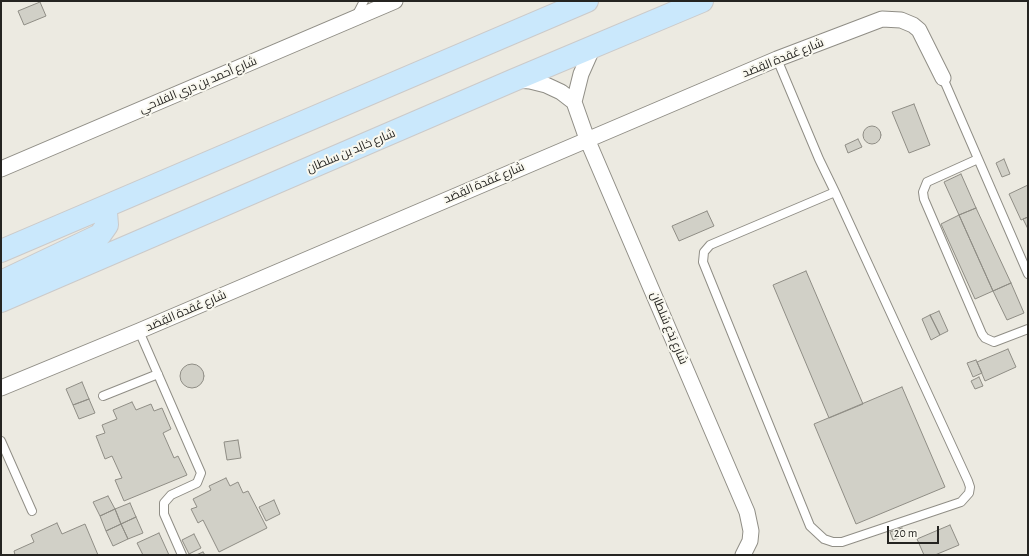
<!DOCTYPE html>
<meta charset="utf-8">
<style>
body{margin:0}
#map{position:relative;width:1029px;height:556px;overflow:hidden;background:#eceae1;font-family:"Alegreya Sans",sans-serif}
canvas{display:block}
.frame{position:absolute;inset:0;border:2px solid #252421;pointer-events:none}
.scale{position:absolute;left:887px;top:526px;width:52px;height:18px;box-sizing:border-box;border:2px solid #252421;border-top:0;padding-left:5px;font-size:12px;line-height:14px;white-space:nowrap;color:#252421;-webkit-text-stroke:3px #f9f8ef;paint-order:stroke}
</style>
<div id="map">
<canvas width="1029" height="556"></canvas>
<div class="frame"></div>
<div class="scale">20 m</div>
</div>
<script>
const ctx = document.querySelector('canvas').getContext('2d');
ctx.lineJoin = 'round';
function fillPath(path, color) {
  ctx.fillStyle = color;
  ctx.fill(path, 'evenodd');
}
function toPath(rows) {
  const path = new Path2D();
  for (const r of rows) {
    if (r.length === 3) {
      path.moveTo(r[0] + r[2], r[1]);
      path.arc(r[0], r[1], r[2], 0, 2 * Math.PI);
      continue;
    }
    path.moveTo(r[0], r[1]);
    for (let i = 2; i < r.length; i += 2) path.lineTo(r[i], r[i + 1]);
  }
  return path;
}
function stroke(path, color, width, dash) {
  ctx.strokeStyle = color;
  ctx.lineWidth = width;
  ctx.lineCap = dash ? 'butt' : 'round';
  ctx.setLineDash(dash || []);
  ctx.stroke(path);
}
function drawText(font, color, halo, rows, align = 'center') {
  ctx.font = font + ' "Alegreya Sans",Cairo,sans-serif';
  ctx.lineWidth = 4;
  ctx.setLineDash([]);
  ctx.textBaseline = 'middle';
  ctx.strokeStyle = halo;
  ctx.fillStyle = color;
  for (const [text, x, y, turn = 0] of rows) {
    ctx.save();
    ctx.translate(x, y);
    ctx.rotate((+turn || 0) * Math.PI / 180);
    ctx.textAlign = isNaN(turn) ? turn : align;
    if (halo) ctx.strokeText(text, 0, 0);
    ctx.fillText(text, 0, 0);
    ctx.restore();
  }
}
const building = toPath([
 [40,2,46,16,24,25,18,11,40,2],
 [914,104,930,145,909,153,892,112,914,104],
 [872,135,9],
 [858,139,862,147,848,153,845,145,858,139],
 [1004,159,1010,174,1002,177,996,163,1004,159],
 [961,174,976,208,959,215,944,182,961,174],
 [1028,185,1028,217,1021,220,1009,194,1028,185],
 [976,208,1011,283,993,291,959,215,976,208],
 [707,211,714,226,679,241,672,226,707,211],
 [959,215,993,291,975,299,941,224,959,215],
 [1028,217,1028,229,1023,219,1028,217],
 [806,271,863,404,829,418,773,285,806,271],
 [1011,283,1024,313,1007,320,993,291,1011,283],
 [939,311,948,331,940,335,930,315,939,311],
 [930,315,940,335,931,340,922,319,930,315],
 [1008,349,1016,367,985,381,977,362,1008,349],
 [976,360,982,373,973,377,967,363,976,360],
 [192,376,12],
 [979,377,983,386,975,389,971,381,979,377],
 [82,382,89,399,73,405,66,389,82,382],
 [902,387,945,487,856,524,814,424,902,387],
 [89,399,95,413,79,419,73,405,89,399],
 [132,402,136,410,151,404,154,411,162,408,171,429,163,433,174,458,178,456,187,475,124,501,115,480,122,478,112,456,105,459,96,436,105,433,102,425,117,419,113,410,132,402],
 [238,440,241,458,227,460,224,442,238,440],
 [226,478,230,486,238,482,243,493,248,491,267,528,219,552,203,520,198,523,191,509,197,507,193,499,211,490,209,486,226,478],
 [108,496,115,509,100,516,93,502,108,496],
 [274,500,280,514,266,521,259,507,274,500],
 [130,503,136,517,121,524,115,509,130,503],
 [115,509,121,524,106,531,100,516,115,509],
 [136,517,143,533,128,539,121,524,136,517],
 [57,523,62,534,85,524,98,555,15,555,14,551,34,542,31,535,57,523],
 [121,524,128,539,113,546,106,531,121,524],
 [950,525,959,545,935,555,924,555,917,539,950,525],
 [902,528,905,535,893,540,890,532,902,528],
 [159,533,169,555,143,555,137,543,159,533],
 [194,534,201,548,189,554,182,540,194,534],
 [203,552,205,555,196,555,203,552]
]);
const lane = toPath([
 [355,18,364,1],
 [777,59,819,159,835,192,968,481,970,487,969,493,961,502,842,542,833,542,824,539,810,526,703,262,704,252,710,245,835,192],
 [943,78,1028,274],
 [978,159,927,182,923,192,924,199,982,334,985,338,994,342,1028,329],
 [139,331,201,473,197,483,171,495,164,503,164,514,182,555],
 [103,396,158,374],
 [1,441,32,511]
]);
const street = toPath([
 [593,47,581,74,574,102,587,139,747,512,751,531,750,541,743,555],
 [517,80,530,81,546,85,561,92,574,102],
 [1,169,395,1],
 [1,388,139,331,777,59,882,19,901,20,913,25,919,30,943,78]
]);
const primary = toPath([
 [1,251,587,1],
 [1,282,100,235,107,225,106,212,102,208],
 [1,301,514,80,702,1]
]);
const streetNames = [
 ["شارع عُقدة القِصَد",783,58,-22],
 ["شارع أحمد بن دري الفلاحي",198,85,-23],
 ["شارع خالِد بن سلطان",351,151,-23],
 ["شارع عُقدة القِصَد",484,183,-23],
 ["شارع عُقدة القِصَد",186,311,-23],
 ["شارع بَدَع سُلطان",669,328,67]
];
fillPath(building, '#d1d0c7');
stroke(building, '#8f8d85', 1);
stroke(lane, '#908e86', 10);
stroke(street, '#908e86', 17);
stroke(primary, '#cbcaca', 24);
stroke(lane, '#fff', 8);
stroke(street, '#fff', 15);
stroke(primary, '#cae8fc', 22);
drawText('12px', '#252421', '#f9f8ef', streetNames);
</script>
